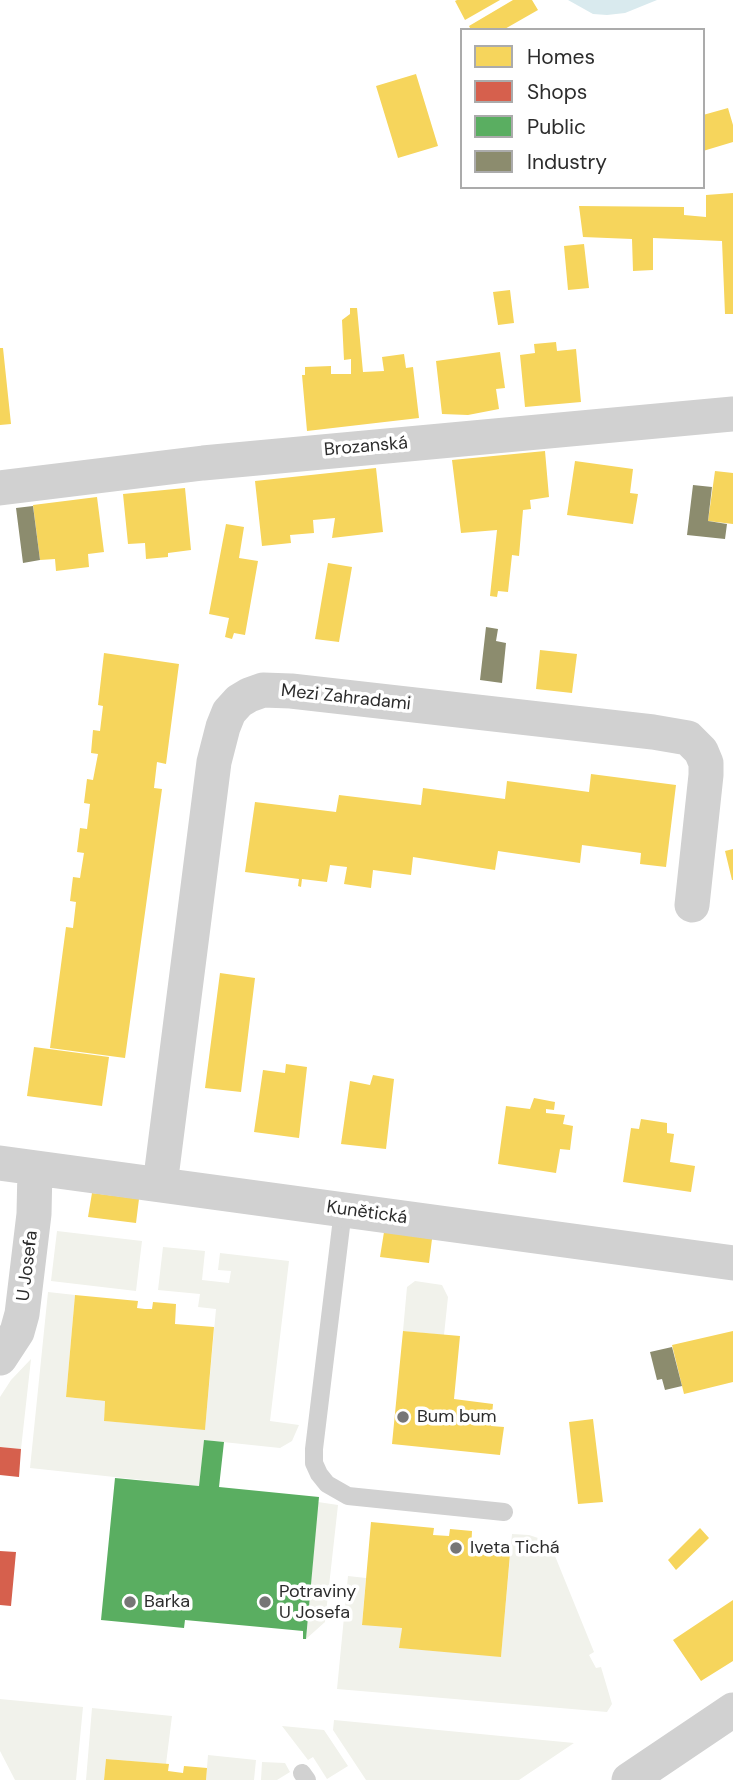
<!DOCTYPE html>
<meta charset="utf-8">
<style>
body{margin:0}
#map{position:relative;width:733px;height:1780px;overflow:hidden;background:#fff;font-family:"DM Sans",sans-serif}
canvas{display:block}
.legend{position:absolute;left:460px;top:28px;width:245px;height:161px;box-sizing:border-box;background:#fff;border:2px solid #ababab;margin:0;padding:9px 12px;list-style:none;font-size:21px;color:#2c2c2c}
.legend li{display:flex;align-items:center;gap:14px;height:35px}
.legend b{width:35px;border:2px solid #ababab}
</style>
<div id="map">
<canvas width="733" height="1780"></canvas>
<ul class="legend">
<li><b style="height:19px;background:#f6d55c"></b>Homes</li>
<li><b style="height:19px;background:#d6604d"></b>Shops</li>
<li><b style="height:19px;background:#5aae61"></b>Public</li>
<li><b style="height:19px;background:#8c8c6e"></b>Industry</li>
</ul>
</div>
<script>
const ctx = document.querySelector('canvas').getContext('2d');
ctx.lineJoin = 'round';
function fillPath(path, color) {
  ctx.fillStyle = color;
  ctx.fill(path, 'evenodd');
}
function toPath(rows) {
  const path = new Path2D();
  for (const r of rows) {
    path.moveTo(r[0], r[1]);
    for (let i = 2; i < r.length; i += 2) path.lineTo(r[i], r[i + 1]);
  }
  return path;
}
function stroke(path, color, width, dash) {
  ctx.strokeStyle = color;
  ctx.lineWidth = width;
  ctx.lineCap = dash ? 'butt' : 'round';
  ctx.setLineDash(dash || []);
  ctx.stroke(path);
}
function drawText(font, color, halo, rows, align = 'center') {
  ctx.font = font + ' "DM Sans",sans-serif';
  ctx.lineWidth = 7;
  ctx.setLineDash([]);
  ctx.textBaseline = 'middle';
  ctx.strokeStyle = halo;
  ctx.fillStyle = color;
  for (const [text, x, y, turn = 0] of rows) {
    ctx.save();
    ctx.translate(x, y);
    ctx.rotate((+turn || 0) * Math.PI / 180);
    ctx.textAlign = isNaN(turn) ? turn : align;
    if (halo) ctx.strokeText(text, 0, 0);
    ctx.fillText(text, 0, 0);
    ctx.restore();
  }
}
const green = toPath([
 [57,1231,142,1241,136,1291,51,1281],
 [163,1247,205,1251,202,1280,229,1283,231,1271,218,1270,220,1253,289,1261,270,1421,299,1425,292,1441,280,1448,204,1440,199,1486,30,1468,48,1292,75,1295,66,1397,105,1401,104,1421,205,1429,216,1309,198,1307,200,1294,158,1290],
 [415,1281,442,1285,448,1297,444,1335,403,1331,407,1287],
 [31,1359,21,1449,0,1447,0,1397,11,1380],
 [318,1502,338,1505,325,1622,306,1639],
 [512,1534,529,1535,541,1539,549,1546,555,1556,594,1652,589,1655,596,1668,601,1667,612,1704,607,1712,337,1689,348,1576,366,1578,362,1624,402,1628,400,1648,501,1656],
 [0,1699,83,1707,76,1780,15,1780,0,1751],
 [92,1708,172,1716,166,1764,106,1759,104,1780,86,1780],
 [334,1720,574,1743,519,1780,366,1780,333,1730],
 [282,1726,324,1730,348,1766,327,1779,313,1757,308,1760],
 [208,1755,256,1760,254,1780,206,1780],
 [262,1762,285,1763,290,1772,277,1780,261,1780]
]);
const water = toPath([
 [568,0,657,0,625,13,607,15,593,14]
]);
const homes = toPath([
 [457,0,500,0,465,20,455,1],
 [513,0,532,0,538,10,503,30,471,30,469,26],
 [416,74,438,146,398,158,376,86],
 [728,108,733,125,733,142,703,151,703,115],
 [733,193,733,314,725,314,722,241,653,238,653,270,633,271,632,239,583,237,579,206,684,207,684,215,706,217,706,195],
 [584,244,589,288,568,290,564,246],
 [510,290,514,323,498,325,493,292],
 [350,308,357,308,363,372,384,371,382,357,404,354,406,368,413,367,419,418,307,431,302,375,305,375,305,367,331,366,331,374,351,374,351,359,344,360,342,320,350,314],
 [556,342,557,351,576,349,581,402,525,407,520,355,535,353,534,344],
 [0,348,3,348,11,424,0,425],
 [500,352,505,388,496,389,499,409,468,415,442,414,436,361],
 [545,451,549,497,530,500,531,509,523,510,519,556,512,555,508,592,498,591,497,597,490,596,497,530,461,533,452,460],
 [575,461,633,469,630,493,638,494,633,524,567,515],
 [376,468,383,532,332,538,335,518,313,520,314,533,290,535,291,543,262,546,255,481],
 [715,471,733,473,733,524,708,521],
 [185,488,191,550,168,553,168,557,146,559,145,543,128,544,123,494],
 [97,497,104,552,88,554,89,567,56,571,55,559,40,560,33,505],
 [226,524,244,527,239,558,258,561,245,635,234,633,232,639,225,637,229,618,209,614],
 [328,563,352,567,339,642,315,639],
 [540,650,577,654,572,693,536,689],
 [104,653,179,664,166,764,157,762,154,788,162,789,125,1058,50,1048,66,927,73,928,76,902,70,901,73,877,80,878,84,853,77,852,80,828,87,829,90,804,84,803,87,779,93,780,98,754,91,753,93,730,100,731,103,706,98,705],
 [591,774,676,785,666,867,640,864,641,853,582,845,580,863,498,851,495,870,413,857,411,875,373,870,371,888,344,884,347,867,330,865,327,882,302,879,301,887,298,886,299,879,245,872,255,802,336,812,339,795,421,805,423,788,505,799,507,781,589,792],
 [733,849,733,880,732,880,725,851],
 [220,973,255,978,241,1092,205,1088],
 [34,1047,109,1057,102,1106,27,1096],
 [286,1064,307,1067,299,1138,254,1132,263,1070,285,1073],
 [373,1075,394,1079,386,1149,341,1144,350,1081,370,1085],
 [534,1098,555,1102,554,1110,546,1109,546,1113,565,1115,563,1124,573,1126,570,1150,560,1149,556,1173,498,1164,506,1106,530,1109],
 [641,1119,667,1123,667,1133,674,1134,670,1162,695,1166,691,1192,623,1182,631,1128,639,1129],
 [92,1193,139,1199,136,1223,88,1217],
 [384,1232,432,1239,429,1263,380,1257],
 [75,1295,138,1301,137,1308,145,1309,152,1309,153,1302,176,1304,175,1324,214,1327,205,1430,104,1421,105,1401,66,1397],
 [403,1331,460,1336,454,1399,493,1404,491,1426,504,1427,500,1455,392,1444],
 [733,1331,733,1382,684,1394,672,1345],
 [593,1419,603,1502,578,1504,569,1422],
 [371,1522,434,1528,433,1535,449,1536,450,1529,472,1531,471,1551,510,1554,501,1657,399,1648,402,1628,362,1625],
 [700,1528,709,1538,676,1570,668,1560],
 [733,1600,733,1661,701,1681,673,1640],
 [106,1759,169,1764,168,1771,183,1773,184,1766,207,1768,206,1780,104,1780]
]);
const shops = toPath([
 [0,1447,21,1449,19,1477,0,1475],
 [0,1551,16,1552,11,1606,0,1605]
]);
const public = toPath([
 [204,1440,224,1442,219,1487,319,1497,306,1639,303,1639,303,1631,282,1629,185,1620,184,1628,101,1620,115,1478,199,1486]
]);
const industry = toPath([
 [693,485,712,487,708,521,727,524,725,539,687,535],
 [33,506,40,560,23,563,16,508],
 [486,627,498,629,496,641,506,643,502,683,480,680],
 [672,1347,682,1386,665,1390,662,1379,657,1380,650,1352]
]);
const lane = toPath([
 [343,1210,314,1449,314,1463,319,1474,327,1484,348,1496,504,1512],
 [302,1773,307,1780]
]);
const street = toPath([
 [0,488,203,463,733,414],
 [0,1163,733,1263],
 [160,1185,214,762,223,727,229,712,239,701,249,695,263,690,291,691,653,732,688,738,701,751,706,763,706,775,692,905],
 [0,1358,17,1332,22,1314,34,1214,35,1168],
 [629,1780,733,1710]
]);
const markers = [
 [403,1417,7,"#767676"],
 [456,1548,7,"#767676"],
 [130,1602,7,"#767676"],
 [265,1602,7,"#767676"]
];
const streetNames = [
 ["Brozanská",366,447,-5],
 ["Mezi Zahradami",346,698,6],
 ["Kunětická",367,1213,8],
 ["U Josefa",28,1266,-83]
];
const poiNames = [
 ["Bum bum",417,1417],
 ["Iveta Tichá",470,1548],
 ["Potraviny",279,1592],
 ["U Josefa",279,1613],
 ["Barka",144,1602]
];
fillPath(green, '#f1f2eb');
fillPath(water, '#d9eaee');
fillPath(homes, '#f6d55c');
fillPath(shops, '#d6604d');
fillPath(public, '#5aae61');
fillPath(industry, '#8c8c6e');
stroke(lane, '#d1d1d1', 18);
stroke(street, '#d1d1d1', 35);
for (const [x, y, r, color] of markers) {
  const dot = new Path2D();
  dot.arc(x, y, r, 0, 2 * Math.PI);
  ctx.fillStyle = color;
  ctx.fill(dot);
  stroke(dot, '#fff', 2.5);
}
drawText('18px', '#2c2c2c', '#fff', streetNames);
drawText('18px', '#2c2c2c', '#fff', poiNames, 'left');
</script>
